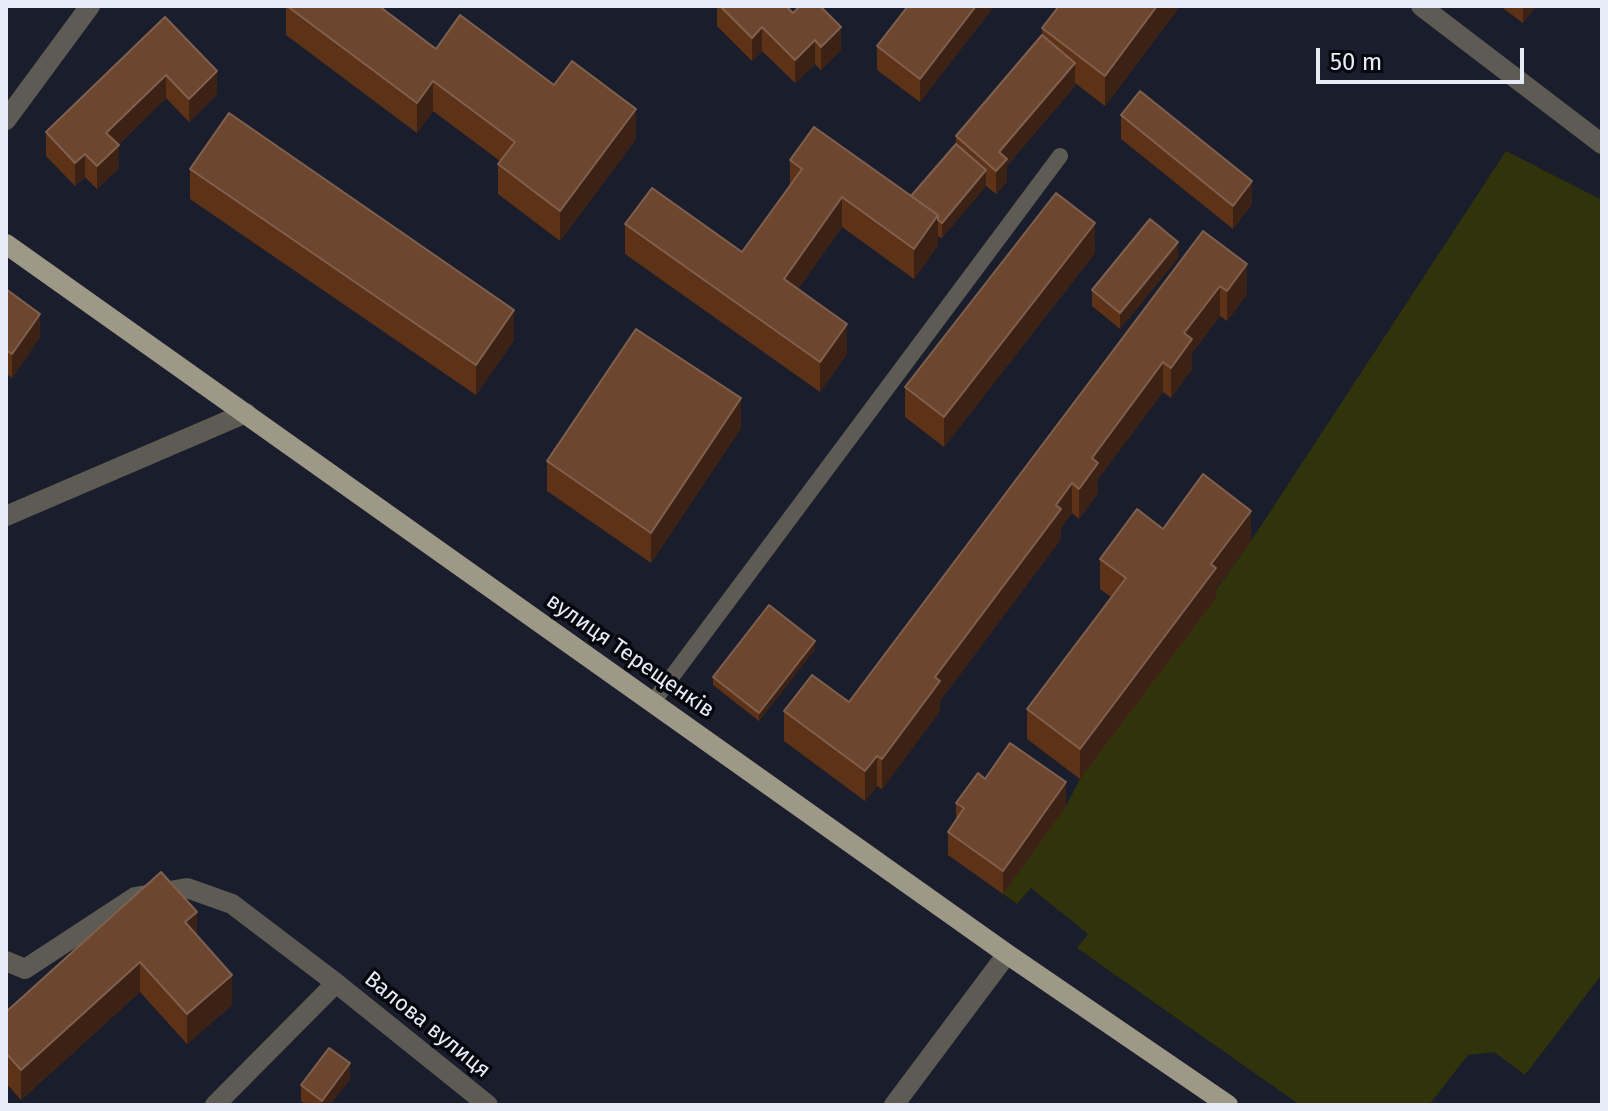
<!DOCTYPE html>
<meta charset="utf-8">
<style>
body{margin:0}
#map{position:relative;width:1608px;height:1111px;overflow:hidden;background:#191d2c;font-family:"Fira Sans",sans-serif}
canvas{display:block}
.frame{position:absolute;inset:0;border:8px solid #e8ecf6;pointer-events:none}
.scale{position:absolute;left:1316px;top:48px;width:208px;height:36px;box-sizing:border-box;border:4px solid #e8ecf6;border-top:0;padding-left:10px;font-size:24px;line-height:28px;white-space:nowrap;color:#e8ecf6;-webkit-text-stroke:6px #06080e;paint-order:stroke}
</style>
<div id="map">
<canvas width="1608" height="1111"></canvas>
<div class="frame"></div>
<div class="scale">50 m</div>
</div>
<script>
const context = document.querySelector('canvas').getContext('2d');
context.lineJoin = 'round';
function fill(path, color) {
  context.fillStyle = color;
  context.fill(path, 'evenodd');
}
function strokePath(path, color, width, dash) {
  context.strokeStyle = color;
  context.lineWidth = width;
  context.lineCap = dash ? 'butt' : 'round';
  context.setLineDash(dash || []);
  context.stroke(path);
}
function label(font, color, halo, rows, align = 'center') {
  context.font = font + ' "Fira Sans",sans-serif';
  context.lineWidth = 7;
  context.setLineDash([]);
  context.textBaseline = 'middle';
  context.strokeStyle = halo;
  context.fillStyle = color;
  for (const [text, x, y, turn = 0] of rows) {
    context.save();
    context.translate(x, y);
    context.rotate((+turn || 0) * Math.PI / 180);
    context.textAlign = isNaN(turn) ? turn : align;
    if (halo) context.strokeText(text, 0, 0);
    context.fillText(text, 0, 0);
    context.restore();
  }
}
const green = new Path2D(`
 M1506,151L1602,200V974L1525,1075L1494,1052L1468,1055L1429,1105H1300L1077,948L1088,934L1031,888L1017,904L1003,894L1066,806L1080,779L1251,541Z`);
const service = new Path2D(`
 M653,702L1060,156`);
const minor = new Path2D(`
 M1421,6L1602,144
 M6,516L246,413
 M6,961L25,969L135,897L187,888L232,904L336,983L488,1105
 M215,1105L336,983
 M894,1105L1007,954`);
const tertiary = new Path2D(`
 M6,120L90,6`);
const primary = new Path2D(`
 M6,244L1007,954L1228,1105`);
const wall = new Path2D(`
 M286,6H379L436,49L554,85L636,139L560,241L498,194V164L500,161L433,111L417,133L286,35Z
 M717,6H786L793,13L841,50L821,70L815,64L795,83L762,51L752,61L717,26Z
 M908,6H994L920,102L877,70V46Z
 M1059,6H1180L1105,106L1075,83V86L1007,166V182L996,194L986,186L942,238L938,236V245L914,279L842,227L798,289L847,354L820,392L625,254V224L742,252L790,186V160L911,196L956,144V136L1042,35V28Z
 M1500,6H1536L1523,23Z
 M165,17L217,94L189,122L166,98L118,145L119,168L97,189L85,177L75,186L46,156V132Z
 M1121,115L1252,204L1233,229L1121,139Z
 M190,169L514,340L476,395L190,199Z
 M1203,231L1247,294L1227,321L1220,316L1192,353V369L1171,398L1163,392L1098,479V493L1079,519L1072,513L1061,528V539L940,701V711L882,789L877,786L865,801L784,741V711L849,702Z
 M1095,253L944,447L905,417V387Z
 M1178,258L1120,329L1092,306V290Z
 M6,289L40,337L12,378L6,373Z
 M741,428L651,563L547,491V461Z
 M1163,529L1251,541L1216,588V598L1080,779L1027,739V709L1111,597L1100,589V559Z
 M815,649L759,721L713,685V677Z
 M985,779L1066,806L1003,894L948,855V832L956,819V803Z
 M197,936L232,1005L187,1044L140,992L21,1100L6,1083V1012Z
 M350,1079L330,1105H306L301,1101V1085Z`);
const shadedWall = new Path2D(`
 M976,6H994L920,102V79Z
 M1157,6H1180L1105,106V76Z
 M1523,6H1536L1523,23Z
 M762,27V51L752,61V38Z
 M841,27V50L821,70V47Z
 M815,40V64L795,83V60Z
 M1075,63V86L1007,166V182L996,194V171L999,152Z
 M217,71V94L189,122V99Z
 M166,75V98L106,156V133Z
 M433,81V111L417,133V103Z
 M636,109V139L560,241V211Z
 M119,145V168L97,189V166Z
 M85,154V177L75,186V163Z
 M986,170V186L942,238V223Z
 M1252,181V204L1233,229V206Z
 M842,197V227L784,309V279Z
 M938,215V245L914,279V249Z
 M1095,223V253L944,447V417Z
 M1178,242V258L1120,329V313Z
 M1247,264V294L1227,321V291Z
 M1220,286V316L1192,353V369L1171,398V368L1184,333Z
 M514,310V340L476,395V365Z
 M40,314V337L12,378V354Z
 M847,324V354L820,392V362Z
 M1163,362V392L1098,479V493L1079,519V489L1092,458Z
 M741,398V428L651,563V533Z
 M1072,483V513L1061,528V539L940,701V711L882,789V759L935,677Z
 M1251,511V541L1216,588V598L1080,779V749L1211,564Z
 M815,641V649L759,721V713Z
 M877,756V786L865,801V771Z
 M1066,782V806L1003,894V871Z
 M197,912V942L185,922Z
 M140,962V992L21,1100V1070Z
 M232,975V1005L187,1044V1014Z
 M350,1063V1079L330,1105H322V1101Z`);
const building = new Path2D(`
 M287,6H379L436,49L460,15L554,85L572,61L636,109L560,211L498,164L515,142L433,81L417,103Z
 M720,6H786L793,13L800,6H820L841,27L821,47L815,40L795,60L762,27L752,38Z
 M908,6H976L920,79L877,46Z
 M1059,6H1157L1105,76L1042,28Z
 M165,17L217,71L189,99L166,75L106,133L119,145L97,166L85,154L75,163L46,132Z
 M1042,35L1075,63L999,152L1007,159L996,171L956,136Z
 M1140,91L1252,181L1233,206L1121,115Z
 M229,113L514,310L476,365L190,169Z
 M814,127L938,215L914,249L842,197L784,279L847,324L820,362L625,224L652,188L742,252L802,169L790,160Z
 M956,144L986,170L942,223L938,220V215L911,196Z
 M1056,193L1095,223L944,417L905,387Z
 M1150,219L1178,242L1120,313L1092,290Z
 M1203,231L1247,264L1227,291L1220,286L1184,333L1192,339L1171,368L1163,362L1092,458L1098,463L1079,489L1072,483L1056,505L1061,509L935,677L940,681L882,759L877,756L865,771L784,711L812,675L849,702Z
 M6,289L40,314L12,354L6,350Z
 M636,329L741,398L651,533L547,461Z
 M1203,474L1251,511L1211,564L1216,568L1080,749L1027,709L1126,578L1100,559L1137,509L1163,529Z
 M769,605L815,641L759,713L713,677Z
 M1010,743L1066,782L1003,871L948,832L964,808L956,803L978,773L985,779Z
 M161,872L197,912L185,922L232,975L187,1014L140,962L21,1070L6,1053V1012Z
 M329,1048L350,1063L322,1101L301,1085Z`);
const streetNames = [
 ["вулиця Терещенків",630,656,35],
 ["Валова вулиця",427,1025,39]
];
fill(green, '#31340a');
strokePath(service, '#5d5b53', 16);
strokePath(minor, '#5d5b53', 20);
strokePath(tertiary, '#5d5b53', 20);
strokePath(primary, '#9e9887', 20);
fill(wall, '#5e3217');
fill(shadedWall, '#3c2115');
fill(building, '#6d462f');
strokePath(building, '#80604e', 2);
label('22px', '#e8ecf6', '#06080e', streetNames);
</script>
